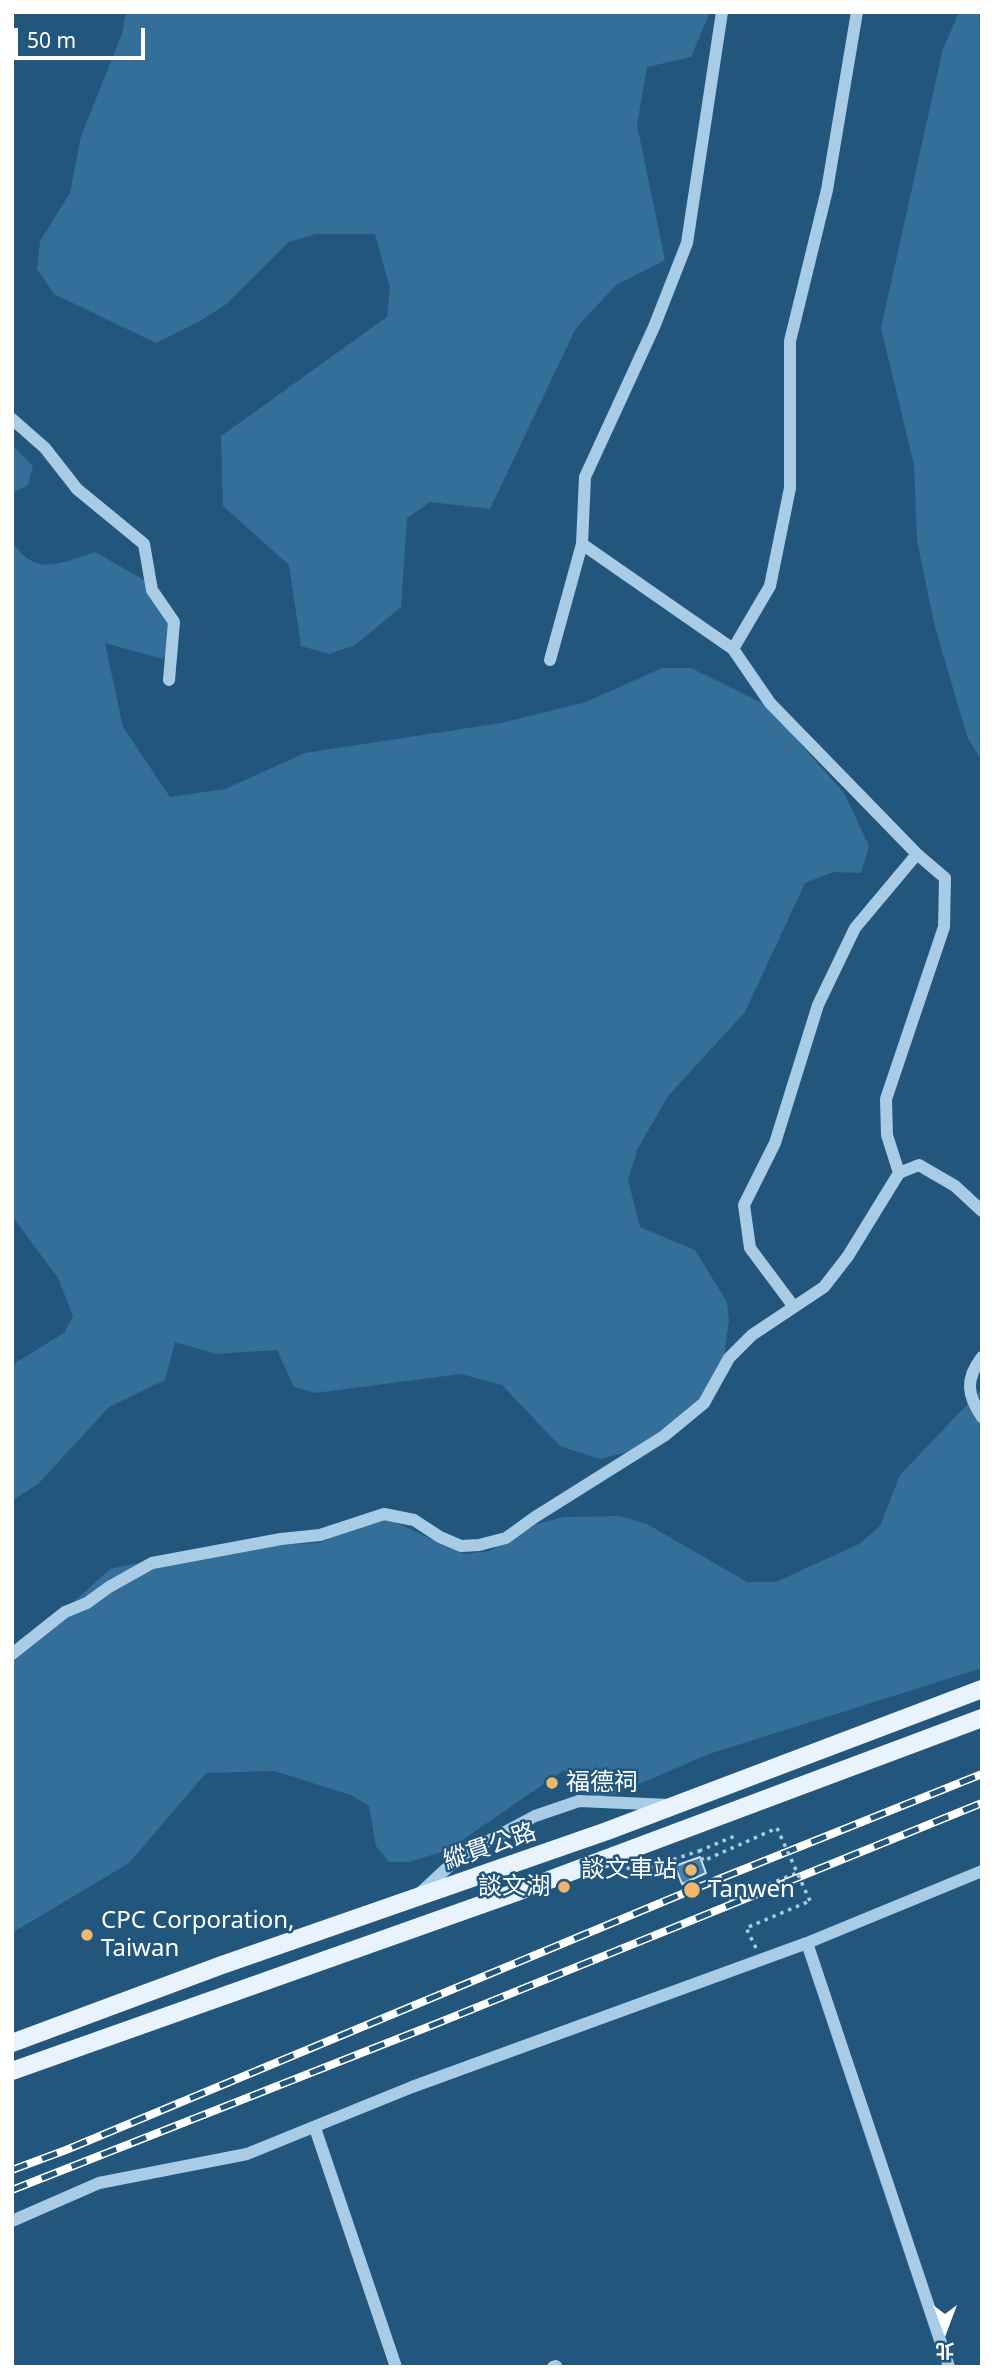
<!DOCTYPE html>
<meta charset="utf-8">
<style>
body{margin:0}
#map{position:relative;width:994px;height:2379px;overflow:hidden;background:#23567d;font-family:"Noto Sans","Noto Sans TC",sans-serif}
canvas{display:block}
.frame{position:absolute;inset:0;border:14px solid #fff;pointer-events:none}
.north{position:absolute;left:910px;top:2295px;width:70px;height:70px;-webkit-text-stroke:5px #23567d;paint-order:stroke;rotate:180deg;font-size:19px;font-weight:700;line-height:28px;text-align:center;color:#fff}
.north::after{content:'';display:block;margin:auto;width:24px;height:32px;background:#fff;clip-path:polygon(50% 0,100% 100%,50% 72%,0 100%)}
.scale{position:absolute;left:14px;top:28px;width:131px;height:32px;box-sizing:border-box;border:4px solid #fff;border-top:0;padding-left:9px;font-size:21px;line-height:24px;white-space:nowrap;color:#fff;-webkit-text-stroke:5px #23567d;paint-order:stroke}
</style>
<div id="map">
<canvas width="994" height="2379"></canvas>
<div class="frame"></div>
<div class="north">北</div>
<div class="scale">50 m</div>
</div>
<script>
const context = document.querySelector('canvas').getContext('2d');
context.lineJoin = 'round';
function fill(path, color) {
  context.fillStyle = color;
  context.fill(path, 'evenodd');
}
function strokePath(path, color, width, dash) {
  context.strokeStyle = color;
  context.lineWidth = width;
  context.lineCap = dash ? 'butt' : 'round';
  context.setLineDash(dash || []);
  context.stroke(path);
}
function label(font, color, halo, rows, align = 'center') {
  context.font = font + ' "Noto Sans","Noto Sans TC",sans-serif';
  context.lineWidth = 5;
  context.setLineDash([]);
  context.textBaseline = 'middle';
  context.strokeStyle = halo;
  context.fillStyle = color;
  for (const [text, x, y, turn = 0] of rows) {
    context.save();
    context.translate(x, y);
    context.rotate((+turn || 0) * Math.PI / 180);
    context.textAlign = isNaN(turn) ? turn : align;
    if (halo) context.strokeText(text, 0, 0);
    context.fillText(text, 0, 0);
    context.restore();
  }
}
const green = new Path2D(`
 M126,12H710L691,57L647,67L637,125L665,260L616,285L576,328L490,509L430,502L407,518L401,607L355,645L329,654L301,646L289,565L223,506L221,436L387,317L390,288L375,234H316L289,242L225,305L200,321L156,343L54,294L37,269L40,241L70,193L81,136L122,34Z
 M959,12H982V760L968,739L935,627L917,541L914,465L881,328L943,49Z
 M12,445L33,466L28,485L12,493Z
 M12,541C35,578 61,563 95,552L151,584L177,633L163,659L105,643L123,727L170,797L225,789L305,753L501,723L586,702L662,668H691L766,705L844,793L869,846L861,873L833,872L805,883L745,1012L668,1096L638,1148L628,1180L640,1227L695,1250L727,1302L729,1321L720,1383L639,1449L600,1459L560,1446L502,1385L461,1374L315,1393L294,1387L277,1350L216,1354L175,1342L165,1380L109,1407L39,1483L12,1501V1365L64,1333L73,1316L58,1278L12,1216Z
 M982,1389V1668L709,1754L616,1794L595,1797L564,1770L448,1850L409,1862H389L376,1846L369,1806L351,1795L274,1771L206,1773L129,1863L12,1933V1658L110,1569L214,1547L320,1543L375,1513L464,1554L490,1551L537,1524L564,1517L620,1516L647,1524L747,1582H776L859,1544L880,1526L900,1475Z`);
const building = new Path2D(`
 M700,1857L706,1873L682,1884L675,1866Z`);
const path = new Path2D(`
 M699,1851L735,1836
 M627,1867L633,1873L699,1851L703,1861L777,1828
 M729,1900L797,1873
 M756,1948L746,1928L810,1901`);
const minor = new Path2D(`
 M12,419L45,448L77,489L144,544L152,590L174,622L169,680
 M582,544L733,649L770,703L917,854L945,878L944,927L886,1099L887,1135L899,1173
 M733,649L770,586L790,488V341L827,190L857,12
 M550,660L582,544L585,477L654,327L687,243L722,12
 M794,1307L750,1248L744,1205L775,1143L818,1005L855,928L917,854
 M982,1357C965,1379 967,1395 982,1417
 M12,1654L65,1612L87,1603L109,1587L152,1563L281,1539L320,1535L384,1514L414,1520L440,1537L461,1546L479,1545L506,1538L535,1517L664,1436L704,1403L729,1358L752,1335L824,1287L848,1256L899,1173L919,1165L955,1186L982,1211
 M418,1895L460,1856L535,1816L579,1801L670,1805
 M807,1943L949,2367
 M315,2128L396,2367
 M12,2221L99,2183L247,2154L412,2087L807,1943L982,1871
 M553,2367L556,2366`);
const major = new Path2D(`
 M12,2043L222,1965L607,1831L982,1689
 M12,2071L517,1892L982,1718`);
const rail = new Path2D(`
 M12,2170L66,2150L694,1889L982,1774
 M12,2190L438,2023L982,1803`);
const pathBridge = new Path2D(`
 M777,1828L810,1901`);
const markers = [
 [552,1783,7,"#f1b86b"],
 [691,1870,7,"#f1b86b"],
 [564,1887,7,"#f1b86b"],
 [692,1890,9,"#f1b86b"],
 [87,1935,7,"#f1b86b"]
];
const poiNames = [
 ["福德祠",566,1783],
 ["談文車站",677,1870,"right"],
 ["談文湖",550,1887,"right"],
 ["Tanwen",708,1890],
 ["CPC Corporation,",101,1921],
 ["Taiwan",101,1949]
];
const streetNames = [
 ["縱貫公路",490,1847,-19]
];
fill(green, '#336f99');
fill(building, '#4b80a6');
strokePath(building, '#cbe3f5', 2);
strokePath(path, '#a8cce6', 3.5, [3.5, 5]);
strokePath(minor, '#a8cce6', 12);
strokePath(major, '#e9f3fd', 18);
strokePath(rail, '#fff', 8);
strokePath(rail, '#23567d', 5, [16]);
strokePath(pathBridge, '#a8cce6', 3.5, [3.5, 5]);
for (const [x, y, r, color] of markers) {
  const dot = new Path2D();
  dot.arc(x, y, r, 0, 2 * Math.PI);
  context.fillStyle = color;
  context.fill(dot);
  strokePath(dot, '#23567d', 2.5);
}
label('24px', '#fff', '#23567d', poiNames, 'left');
label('24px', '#fff', '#23567d', streetNames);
</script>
